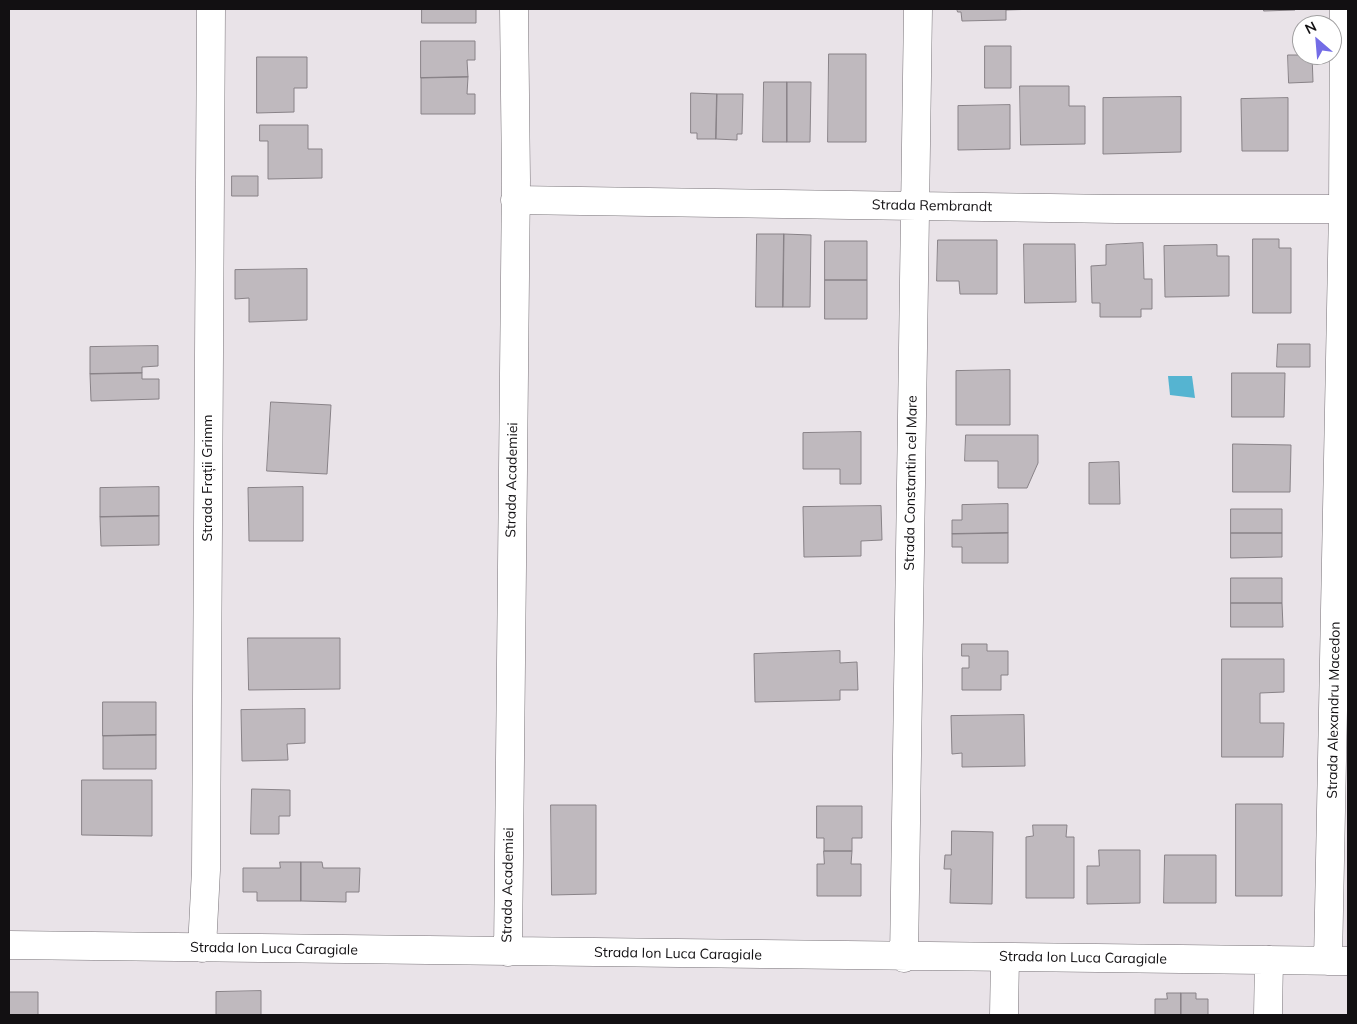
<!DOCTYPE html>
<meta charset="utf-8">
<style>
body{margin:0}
#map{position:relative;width:1357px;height:1024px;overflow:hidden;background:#e9e3e8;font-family:Mulish,sans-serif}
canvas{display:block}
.frame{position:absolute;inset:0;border:10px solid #121012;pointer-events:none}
.north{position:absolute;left:1292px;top:15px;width:50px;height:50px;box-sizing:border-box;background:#fff;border:1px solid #a09fa0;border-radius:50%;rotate:333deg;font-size:14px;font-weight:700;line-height:20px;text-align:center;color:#121012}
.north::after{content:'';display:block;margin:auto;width:18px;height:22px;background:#736ce6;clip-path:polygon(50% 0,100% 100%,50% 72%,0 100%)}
</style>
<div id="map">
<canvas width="1357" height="1024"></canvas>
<div class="frame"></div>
<div class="north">N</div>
</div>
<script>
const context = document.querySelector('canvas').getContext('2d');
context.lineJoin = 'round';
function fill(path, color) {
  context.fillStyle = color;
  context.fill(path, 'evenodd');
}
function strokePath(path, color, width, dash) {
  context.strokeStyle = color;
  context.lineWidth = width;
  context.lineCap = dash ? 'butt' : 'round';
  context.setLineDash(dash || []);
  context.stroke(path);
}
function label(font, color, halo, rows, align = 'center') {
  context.font = font + ' Mulish,sans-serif';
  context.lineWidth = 5;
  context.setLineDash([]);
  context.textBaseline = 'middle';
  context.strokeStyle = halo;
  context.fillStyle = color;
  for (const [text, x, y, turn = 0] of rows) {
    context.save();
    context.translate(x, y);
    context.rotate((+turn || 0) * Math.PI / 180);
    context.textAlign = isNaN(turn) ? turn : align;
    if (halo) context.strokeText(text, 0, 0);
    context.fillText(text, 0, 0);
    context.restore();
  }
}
const water = new Path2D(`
 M1168,376H1192L1195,398L1170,395Z`);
const building = new Path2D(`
 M422,9H476V23H422Z
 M957,9H1038L1006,10V20L962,21L961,12H958Z
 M1264,9H1295V10L1264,11Z
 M421,41H475V60H467L468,77L421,78Z
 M985,46H1011V88H985Z
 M829,54H866V142H828Z
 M1288,55H1312L1313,82L1289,83Z
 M257,57H307V88H294V112L257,113Z
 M468,77L467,94H475V114H421V78Z
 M764,82H787V142H763Z
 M787,82H811L810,142H787Z
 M1020,86H1069V106H1085V144L1021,145Z
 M691,93L717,94L716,139H697V133H691Z
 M717,94H743L742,134H737V140L716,139Z
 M1181,97V152L1103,154V98Z
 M1288,98V151H1242L1241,99Z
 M1010,105V149L958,150V106Z
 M260,125H308V149H322V178L268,179V141H260Z
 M232,176H258V196H232Z
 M757,234H784L783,307H756Z
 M784,234L811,235L810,307H783Z
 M1253,239H1279V248H1291V313H1253Z
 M938,240H997V294H960L959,281H937Z
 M825,241H867V280H825Z
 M1143,243L1144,279H1152V309H1141V317H1100V303H1092L1091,266L1106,265V245Z
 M1024,244H1075L1076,302L1025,303Z
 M1217,245V256H1229V296L1165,297L1164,246Z
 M307,269V320L249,322V298L235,299V270Z
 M825,280H867V319H825Z
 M1278,344H1310V367H1277Z
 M158,346V366L142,367V373L90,374V347Z
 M1010,370V425H956V371Z
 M142,373V379H159V399L91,401L90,374Z
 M1232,373H1285L1284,417H1232Z
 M271,402L331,405L327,474L267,471Z
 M861,432V484H840V469H803V433Z
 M966,435H1038V463L1027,488H998V461H965Z
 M1233,444L1291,445L1290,492H1233Z
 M1119,462L1120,504H1089V463Z
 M159,487V516L100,517V488Z
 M303,487V541H249L248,488Z
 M1008,504V533L952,534V520H962V505Z
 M881,506L882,540L861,541V556L804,557L803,507Z
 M1231,509H1282V533H1231Z
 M159,516V545L101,546L100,517Z
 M1008,533V563H962V547H952V534Z
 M1231,533H1282V557L1231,558Z
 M1231,578H1282V603H1231Z
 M1231,603H1282L1283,627H1231Z
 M248,638H340V689L249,690Z
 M962,644H987V651H1008V675H1001V690H962V668H969V656H962Z
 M840,651V663L857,662L858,690H840V700L755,702L754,654Z
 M1222,659H1284V692L1260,693V723H1284L1283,757H1222Z
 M103,702H156V735L103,736Z
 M305,709V743L287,744L288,760L242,761L241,710Z
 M1024,715L1025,766L962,767V753L952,754L951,716Z
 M156,735V769H103V736Z
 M82,780H152V836L82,835Z
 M252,789L290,790V816H279V834H251Z
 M1236,804H1282V896H1236Z
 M551,805H596V894L552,895Z
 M817,806H862V838H852V851H824V838H817Z
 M1033,825H1067L1066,837H1074V898H1026V837L1033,836Z
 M952,831L993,832L992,904L950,903L951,869H944L945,855H951Z
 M1099,850H1140V903L1087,904V866H1099Z
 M824,851H852L851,864H861V896H817V864H824Z
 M1165,855H1216V903H1164Z
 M280,862H301V901H257V892H243V868H280Z
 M301,862H322L323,868H360L359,892H346V902L301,901Z
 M261,991V1015H216V992Z
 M9,992H38V1015H9Z
 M1167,993H1181V1015H1155V999H1167Z
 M1181,993H1196V999H1208V1015H1181Z`);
const minor = new Path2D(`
 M515,200L1117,209H1348
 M9,945L1348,961
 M202,948L206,870L211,9
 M508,952L516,180L514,9
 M904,958L918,9
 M1328,961L1343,209L1344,9
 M1004,1015L1005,957
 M1268,1015L1269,960`);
const streetNames = [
 ["Strada Rembrandt",932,206,1],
 ["Strada Frații Grimm",208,478,-90],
 ["Strada Academiei",512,480,-89],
 ["Strada Constantin cel Mare",911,483,-89],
 ["Strada Alexandru Macedon",1334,710,-89],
 ["Strada Academiei",508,885,-89],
 ["Strada Ion Luca Caragiale",274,949,1],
 ["Strada Ion Luca Caragiale",678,954,1],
 ["Strada Ion Luca Caragiale",1083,958,1]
];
fill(water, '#55b4d1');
fill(building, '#bfb9be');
strokePath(building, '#888287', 1);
strokePath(minor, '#787378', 29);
strokePath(minor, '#fff', 28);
label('14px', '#121012', '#fff', streetNames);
</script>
